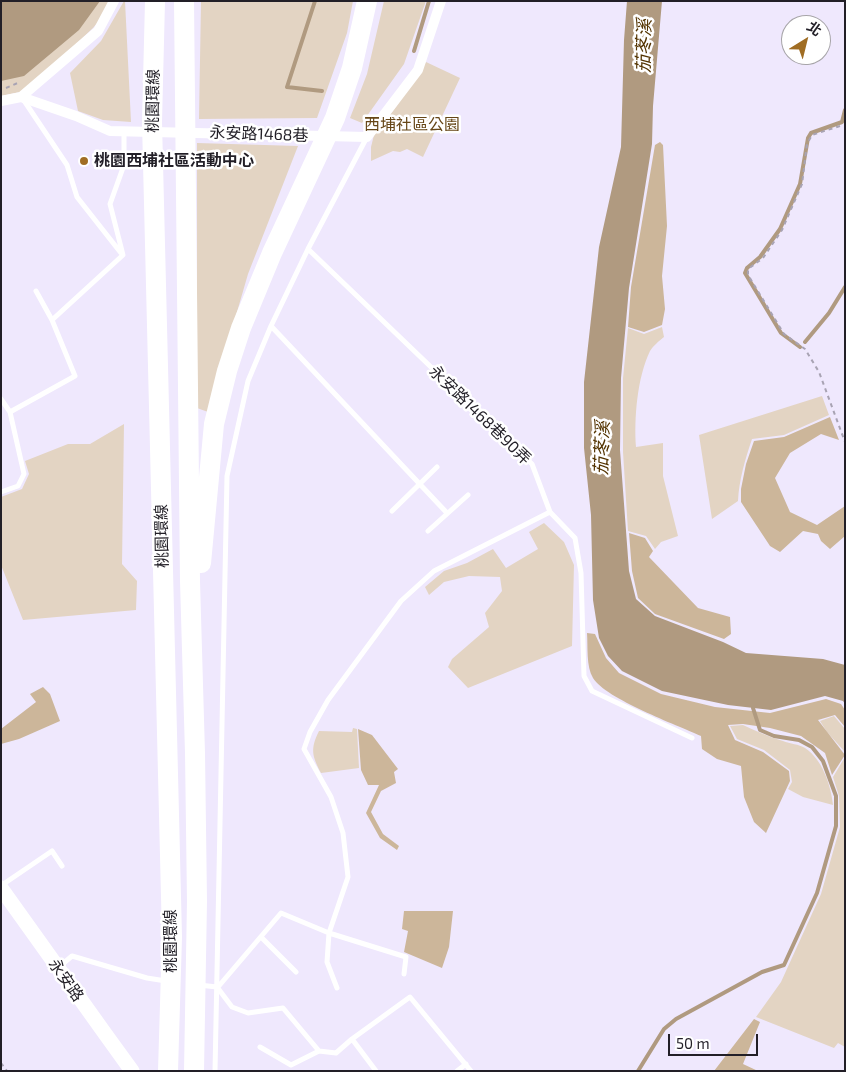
<!DOCTYPE html>
<meta charset="utf-8">
<style>
body{margin:0}
#map{position:relative;width:846px;height:1072px;overflow:hidden;background:#efe8fd;font-family:"Exo 2","Noto Sans TC",sans-serif}
canvas{display:block}
.frame{position:absolute;inset:0;border:2px solid #221f27;pointer-events:none}
.north{position:absolute;left:781px;top:15px;width:50px;height:50px;box-sizing:border-box;background:#fff;border:1px solid #a7a5a9;border-radius:50%;rotate:36deg;font-size:14px;font-weight:700;line-height:20px;text-align:center;color:#221f27}
.north::after{content:'';display:block;margin:auto;width:18px;height:22px;background:#a06d23;clip-path:polygon(50% 0,100% 100%,50% 72%,0 100%)}
.scale{position:absolute;left:668px;top:1034px;width:90px;height:22px;box-sizing:border-box;border:2px solid #221f27;border-top:0;padding-left:6px;font-size:15px;line-height:18px;white-space:nowrap;color:#221f27;-webkit-text-stroke:4px #fff;paint-order:stroke}
</style>
<div id="map">
<canvas width="846" height="1072"></canvas>
<div class="frame"></div>
<div class="north">北</div>
<div class="scale">50 m</div>
</div>
<script>
const context = document.querySelector('canvas').getContext('2d');
context.lineJoin = 'round';
function fill(path, color) {
  context.fillStyle = color;
  context.fill(path, 'evenodd');
}
function strokePath(path, color, width, dash) {
  context.strokeStyle = color;
  context.lineWidth = width;
  context.lineCap = dash ? 'butt' : 'round';
  context.setLineDash(dash || []);
  context.stroke(path);
}
function label(font, color, halo, rows, align = 'center') {
  context.font = font + ' "Exo 2","Noto Sans TC",sans-serif';
  context.lineWidth = 5;
  context.setLineDash([]);
  context.textBaseline = 'middle';
  context.strokeStyle = halo;
  context.fillStyle = color;
  for (const [text, x, y, turn = 0] of rows) {
    context.save();
    context.translate(x, y);
    context.rotate((+turn || 0) * Math.PI / 180);
    context.textAlign = isNaN(turn) ? turn : align;
    if (halo) context.strokeText(text, 0, 0);
    context.fillText(text, 0, 0);
    context.restore();
  }
}
const green = new Path2D(`
 M1,1H116L93,28L56,63L20,92L1,96Z
 M124,1H125L131,122L103,120L78,111L70,73L101,41Z
 M201,1H353L347,33L317,118L199,119Z
 M384,1H426L404,64L362,123L350,118L367,74Z
 M426,62L460,78L423,157L407,149L400,152L393,151L371,161V147L374,135L395,108Z
 M197,143L298,146L248,274L208,412L197,408Z
 M662,327L664,337C659,341 653,346 650,351C637,378 634,419 636,447L663,443V476L678,536L661,542L655,549L646,536L628,531L623,452V378L628,328L644,334Z
 M822,396L829,415L784,435L752,439C745,460 739,480 738,501L712,519L699,435Z
 M124,424L122,564L137,581L136,610L23,620L1,565V497L22,489L29,474L25,461L68,444H90Z
 M544,523L564,542L574,565L572,646L468,688L448,667L452,659L489,627L485,613L502,591L500,577L469,576L444,582L429,595L425,587L444,571L467,563L493,549L506,568L538,549L529,532Z
 M834,716L845,729V752L827,732L820,721Z
 M743,725C756,731 769,737 783,741C790,744 799,744 805,748C822,759 831,785 833,805L803,797L788,789L792,782L790,770L764,750L737,739L730,726Z
 M353,728L357,729L359,768L321,773C312,756 310,749 319,731L352,732Z
 M845,757V1047L838,1043L834,1048L756,1017L781,982L821,894L840,827L839,796L833,777Z`);
const forest = new Path2D(`
 M660,142L663,145L667,226L662,276L665,309L662,325L644,332L628,327L631,287L655,145Z
 M830,417L839,440L821,434L790,453L775,478L790,512L817,525L845,506V536L830,549L821,541L818,534L803,531L780,552L770,546L741,502V489L746,464L754,441L784,437Z
 M629,533L645,538L653,551L649,557L698,608L730,617L731,634L724,639L655,614L638,598L632,571Z
 M587,633L595,634L606,658L619,673L661,694L715,707L770,713L826,699L841,704L845,710V727L835,715L818,720L845,755L832,775L825,753L801,736L770,728L743,724L728,725L735,740L763,752L789,771L790,781L766,833L754,822L744,797L741,766L717,759L702,749L701,736C677,725 606,699 593,678C586,666 588,647 587,633Z
 M43,687L50,694L60,721L19,739L1,744V729L36,702L30,694Z
 M358,729L372,735L398,769L394,772L396,783L381,791L371,812L383,834L399,846L397,850L380,838L366,813L379,785H368L361,770Z
 M404,911H453L449,947L442,968L404,952L408,931L402,929Z
 M754,1019L760,1022L743,1064L758,1071H714Z`);
const water = new Path2D(`
 M1,1H100L79,30L24,76L1,81Z
 M627,1H662L653,106L652,144L629,288L621,378L620,450L629,571L636,599L655,616L723,642L746,653L823,659L845,665V704L843,701L825,696L771,710L728,705L662,691L622,671L608,656L599,638L593,600L591,515L584,448V382L599,247L621,147L624,40Z`);
const stream = new Path2D(`
 M315,1L287,87L322,91
 M414,51L429,1
 M805,342L829,313L845,287
 M800,347L781,333L745,273L747,268L760,257L780,229L800,184L808,138L811,133L842,122L845,110
 M638,1071L664,1029L676,1019L762,972L784,965L817,893L836,826V796L823,761L812,747L799,740L774,736L760,730L753,708`);
const path = new Path2D(`
 M6,88L20,82
 M840,126L812,135L807,144L802,184L782,230L763,258L748,269V275L784,334L805,349L819,372L845,442
 M1,1063L7,1071`);
const lane = new Path2D(`
 M23,99L67,165L77,197L121,253
 M367,137L308,249L532,464L550,512L575,538L581,573L584,676L592,691L692,738
 M52,320L123,255L110,204L124,165V131
 M271,326L447,513
 M1,399L10,412L24,474L18,486L1,492
 M10,412L75,376L52,320L36,291
 M392,511L437,467
 M428,531L468,495
 M2,885L52,851L62,866
 M261,937L296,972
 M59,967L72,956L147,978L166,981
 M199,985L217,987L232,1007L248,1013L283,1008L319,1051
 M218,987L281,913L329,933L406,957L404,974
 M337,988L327,962L329,933L348,877L343,833L331,797L304,749L310,732L328,700L401,601L434,571L550,512
 M352,1039L376,1071
 M260,1047L291,1065L319,1051L336,1053L352,1039L410,997L471,1071
 M215,1071L227,476L248,381L271,326L308,249
 M457,1071L466,1064`);
const street = new Path2D(`
 M21,97L98,31L114,1
 M1,101L21,97L76,116L110,131L367,137L418,70L441,1`);
const secondary = new Path2D(`
 M1,888L106,1035L132,1071`);
const highway = new Path2D(`
 M155,1L152,122L172,937L168,1071
 M184,1L190,581L195,753L197,901L194,1071
 M201,563L214,424L227,371L241,328L272,253L335,118L352,68L367,1`);
const markers = [
 [84,161,5,"#a06d23"]
];
const streetNames = [
 ["桃園環線",153,101,-89],
 ["永安路1468巷",259,134,2],
 ["永安路1468巷90弄",480,415,44],
 ["桃園環線",162,536,-91],
 ["桃園環線",171,941,-90],
 ["永安路",66,980,55]
];
const parkNames = [
 ["西埔社區公園",412,125]
];
const poiNames = [
 ["桃園西埔社區活動中心",94,161]
];
const waterNames = [
 ["茄苳溪",644,46,-89],
 ["茄苳溪",602,448,-88]
];
fill(green, '#e3d4c3');
fill(forest, '#ccb69a');
fill(water, '#b09a80');
strokePath(stream, '#b09a80', 4);
strokePath(path, '#a8a3b3', 2, [4, 4]);
strokePath(lane, '#fff', 5);
strokePath(street, '#fff', 10);
strokePath(secondary, '#fff', 15);
strokePath(highway, '#fff', 20);
for (const [x, y, r, color] of markers) {
  const dot = new Path2D();
  dot.arc(x, y, r, 0, 2 * Math.PI);
  context.fillStyle = color;
  context.fill(dot);
  strokePath(dot, '#fff', 2);
}
label('16px', '#221f27', '#fff', streetNames);
label('16px', '#664617', '#fff', parkNames);
label('bold 16px', '#221f27', '#fff', poiNames, 'left');
label('italic 18px', '#533300', '#fff', waterNames);
</script>
